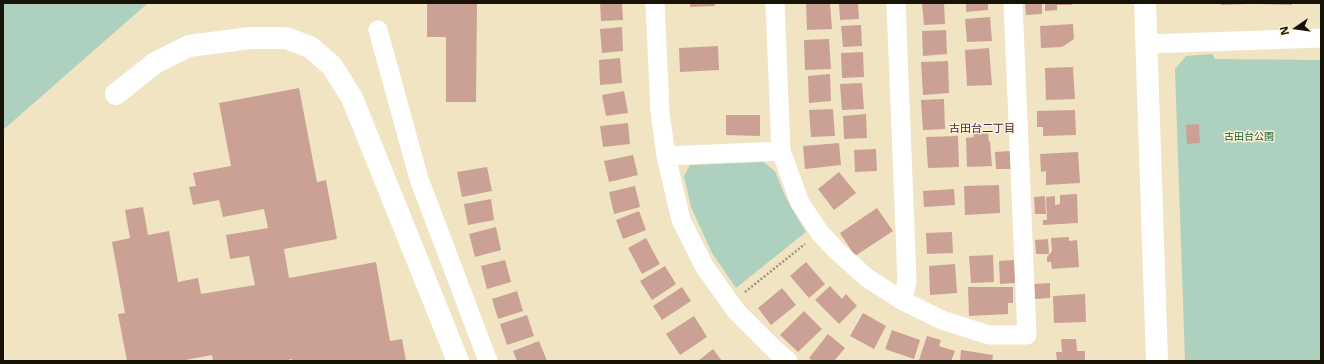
<!DOCTYPE html>
<meta charset="utf-8">
<style>
body{margin:0}
#map{position:relative;width:1324px;height:364px;overflow:hidden;background:#f0e4c2;font-family:"Noto Sans",sans-serif}
canvas{display:block}
.frame{position:absolute;inset:0;border:4px solid #181307;pointer-events:none}
.north{position:absolute;left:1276px;top:8px;width:40px;height:40px;-webkit-text-stroke:3px #fef1cf;paint-order:stroke;rotate:257deg;font-size:11px;font-weight:700;line-height:16px;text-align:center;color:#181307}
.north::after{content:'';display:block;margin:auto;width:14px;height:18px;background:#181307;clip-path:polygon(50% 0,100% 100%,50% 72%,0 100%)}
</style>
<div id="map">
<canvas width="1324" height="364"></canvas>
<div class="frame"></div>
<div class="north">N</div>
</div>
<script>
const context = document.querySelector('canvas').getContext('2d');
context.lineJoin = 'round';
function fill(path, color) {
  context.fillStyle = color;
  context.fill(path, 'evenodd');
}
function strokePath(path, color, width, dash) {
  context.strokeStyle = color;
  context.lineWidth = width;
  context.lineCap = dash ? 'butt' : 'round';
  context.setLineDash(dash || []);
  context.stroke(path);
}
function label(font, color, halo, rows, align = 'center') {
  context.font = font + ' "Noto Sans","Noto Sans JP",sans-serif';
  context.lineWidth = 3;
  context.setLineDash([]);
  context.textBaseline = 'middle';
  context.strokeStyle = halo;
  context.fillStyle = color;
  for (const [text, x, y, turn = 0] of rows) {
    context.save();
    context.translate(x, y);
    context.rotate((+turn || 0) * Math.PI / 180);
    context.textAlign = isNaN(turn) ? turn : align;
    if (halo) context.strokeText(text, 0, 0);
    context.fillText(text, 0, 0);
    context.restore();
  }
}
const green = new Path2D(`
 M3,3H148L3,130Z
 M1212,54L1215,59L1321,60V361H1185L1175,69L1186,56Z
 M763,162L775,171L786,198L806,232L736,288L712,253L691,207L684,176L690,165Z`);
const building = new Path2D(`
 M427,3H477L476,102H446V37H427Z
 M600,3H622L623,20L601,21Z
 M690,3H714L715,6L690,7Z
 M806,3H830L832,29L807,30Z
 M839,3H858L859,19L840,20Z
 M922,3H944L945,24L924,25Z
 M966,3H988V10L966,12Z
 M1025,3H1042V14L1026,15Z
 M1045,3H1072V5H1057V10L1045,11Z
 M1221,3H1248V4L1221,5Z
 M1257,3H1292V5L1257,4Z
 M990,17L992,41L967,42L965,19Z
 M1073,24L1074,39L1062,47L1041,48L1040,26Z
 M861,25L862,46L843,47L841,26Z
 M622,27L623,51L602,53L600,29Z
 M946,30L947,54L923,56L922,31Z
 M829,39L831,69L805,70L804,40Z
 M718,46L719,70L680,72L679,48Z
 M989,48L992,85L967,86L965,50Z
 M863,52L864,77L842,78L841,53Z
 M620,58L622,83L600,85L599,60Z
 M948,61L949,93L923,95L921,62Z
 M1073,67L1075,99L1046,100L1045,68Z
 M830,74L831,101L809,103L808,76Z
 M862,83L864,109L842,110L840,84Z
 M299,88L317,182L326,180L337,239L284,249L289,278L376,262L390,341L402,339L406,361H292V359L283,361H213L212,355L180,361H127L118,314L125,313L112,242L130,238L125,210L143,207L148,235L169,231L178,282L198,278L201,294L255,285L249,256L230,259L226,235L268,228L264,209L223,217L219,200L193,205L189,187L196,186L193,173L231,166L219,103Z
 M624,91L628,113L606,116L602,95Z
 M944,99L945,129L923,130L921,100Z
 M833,109L835,136L811,137L809,110Z
 M1075,110L1076,135L1043,136V127H1037V111Z
 M866,114L867,138L844,139L843,116Z
 M726,115H760V136L726,135Z
 M628,123L630,144L603,147L600,126Z
 M1199,124L1200,143L1187,144L1186,125Z
 M988,132L989,142L990,141L992,166L967,167L966,138L974,137L973,133Z
 M958,136L959,167L928,168L926,137Z
 M839,143L841,165L805,169L803,146Z
 M876,149L877,171L855,172L854,150Z
 M1011,151V169H996L995,152Z
 M1078,152L1080,183L1046,185V171L1041,172L1040,154Z
 M633,155L638,175L609,182L604,161Z
 M487,167L492,191L462,197L457,172Z
 M839,172L856,193L834,210L818,189Z
 M999,185L1000,213L965,215L964,186Z
 M635,186L640,207L614,214L609,192Z
 M954,189L955,205L924,207L923,191Z
 M1077,194L1078,223L1043,225V220H1047L1046,197L1055,196V205L1060,204V195Z
 M1045,196L1046,214H1035L1034,197Z
 M491,199L494,220L468,225L464,204Z
 M877,208L893,231L855,256L840,233Z
 M639,211L646,230L623,239L616,220Z
 M496,227L501,250L475,257L469,234Z
 M952,232L953,253L927,254L926,233Z
 M1069,237V241L1077,240L1079,267L1052,269L1051,262H1047V257L1052,251L1051,238Z
 M646,238L660,264L642,274L628,248Z
 M1048,239L1049,254H1036L1035,240Z
 M993,255L994,282L971,283L969,256Z
 M505,260L511,282L487,289L481,266Z
 M1014,260L1015,283L1000,284L999,261Z
 M806,262L825,284L809,298L790,276Z
 M955,264L957,293L930,295L929,266Z
 M665,266L676,284L652,300L640,281Z
 M1050,283V298L1035,299L1034,284Z
 M830,286L842,299L846,294L857,306L839,324L815,300Z
 M682,287L691,301L662,320L653,306Z
 M968,287H1013V303H1008V314L969,316Z
 M782,288L796,305L771,325L758,308Z
 M517,291L523,311L498,319L492,299Z
 M1085,294L1086,322L1054,323L1053,296Z
 M804,311L822,329L798,352L780,335Z
 M863,313L886,326L874,349L850,336Z
 M527,315L534,336L507,345L500,324Z
 M694,316L707,337L680,355L666,334Z
 M892,330L920,340L914,359L885,349Z
 M828,334L845,348L834,361H813L809,358Z
 M927,336L941,340L939,346L955,351L951,361L919,360Z
 M1061,339H1076L1077,351H1085V361H1057L1056,352H1062Z
 M539,341L547,361H517L513,351Z
 M713,349L722,361H698Z
 M961,350L993,355L992,361H960Z`);
const path = new Path2D(`
 M745,292L805,244`);
const minor = new Path2D(`
 M655,3L660,112L666,156L681,220L704,266L736,311L776,351L788,361
 M775,3L781,151L800,203L820,233L836,250L867,278L903,301L942,320L989,335H1027L1013,3
 M896,3L907,280L903,301
 M378,30L419,179L488,361
 M1147,44L1321,38
 M666,156L781,151`);
const tertiary = new Path2D(`
 M1145,3L1157,361
 M116,94L155,63L189,46L250,38H286L310,47L332,66L352,98L458,361`);
const parkNames = [
 ["古田台公園",1249,137]
];
const neighbourhoodNames = [
 ["古田台二丁目",982,129]
];
fill(green, '#aed0be');
fill(building, '#cba196');
strokePath(path, '#9e947b', 2.5, [2, 2]);
strokePath(minor, '#fff', 19);
strokePath(tertiary, '#fff', 22);
label('10px', '#12593d', '#fef1cf', parkNames);
label('11px', '#44255e', '#fef1cf', neighbourhoodNames);
</script>
